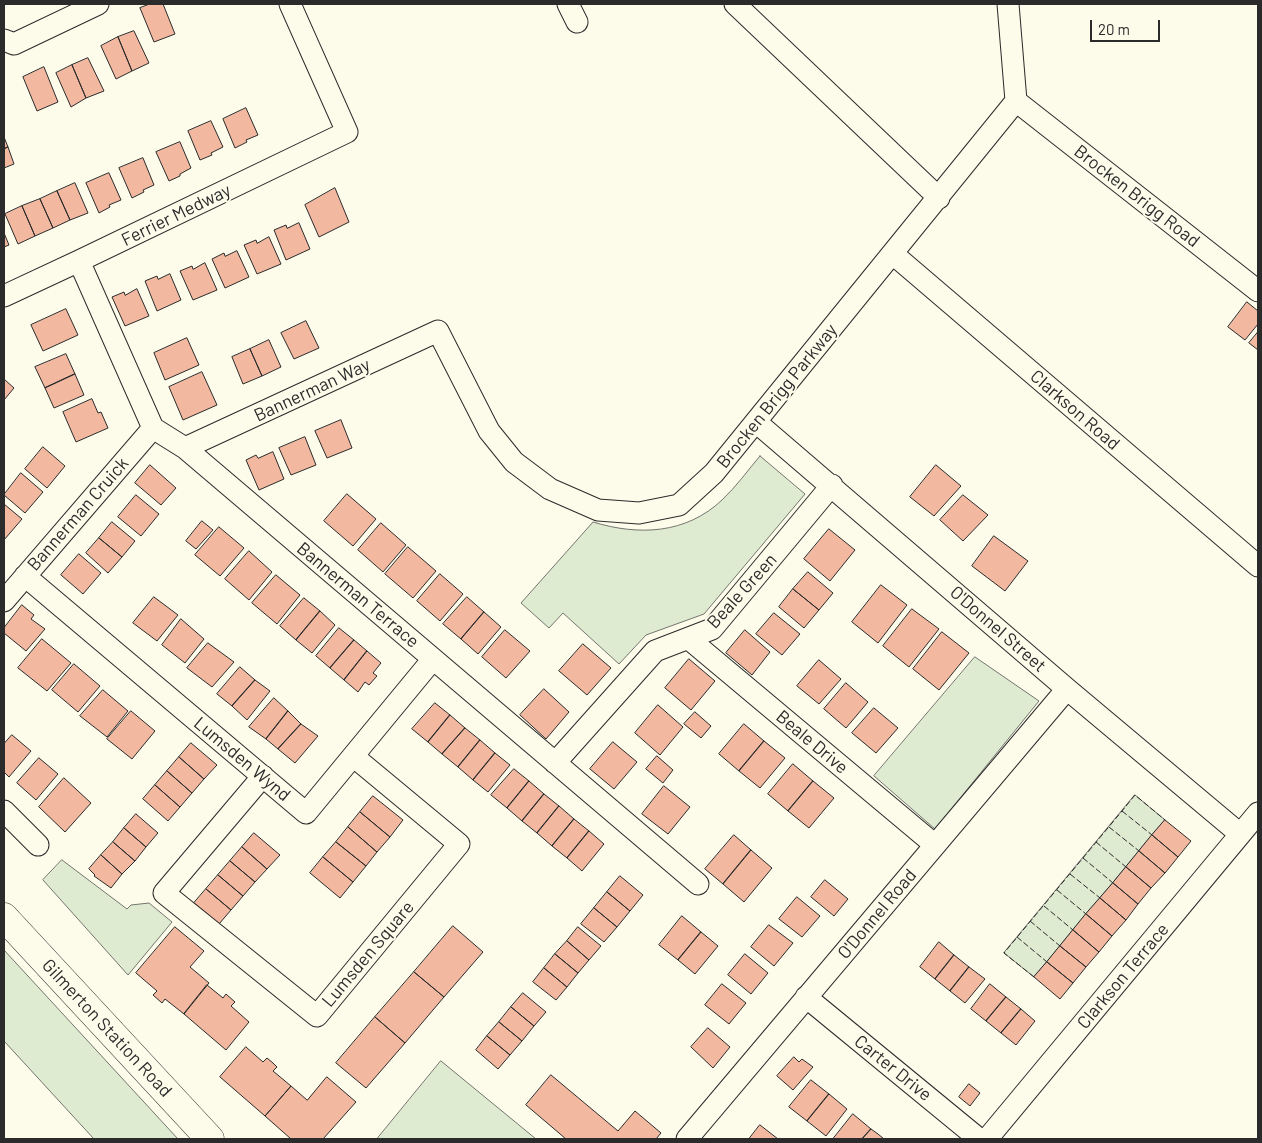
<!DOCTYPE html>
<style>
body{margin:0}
#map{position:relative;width:1262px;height:1143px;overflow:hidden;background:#fdfbea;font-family:Barlow,sans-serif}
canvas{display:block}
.frame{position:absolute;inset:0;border:5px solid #2b2b2b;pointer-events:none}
.scale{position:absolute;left:1090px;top:20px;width:70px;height:22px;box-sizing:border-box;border:2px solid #2b2b2b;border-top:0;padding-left:6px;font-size:15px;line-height:18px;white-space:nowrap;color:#2b2b2b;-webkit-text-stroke:4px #fdfbea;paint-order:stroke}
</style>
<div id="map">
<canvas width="1262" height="1143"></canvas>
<div class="frame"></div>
<div class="scale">20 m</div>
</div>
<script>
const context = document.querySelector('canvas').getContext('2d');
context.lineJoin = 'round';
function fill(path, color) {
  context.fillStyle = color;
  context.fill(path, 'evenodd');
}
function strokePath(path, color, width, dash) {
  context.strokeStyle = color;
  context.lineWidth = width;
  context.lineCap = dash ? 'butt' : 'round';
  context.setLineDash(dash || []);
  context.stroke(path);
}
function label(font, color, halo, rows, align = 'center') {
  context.font = font + ' Barlow,sans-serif';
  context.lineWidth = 4;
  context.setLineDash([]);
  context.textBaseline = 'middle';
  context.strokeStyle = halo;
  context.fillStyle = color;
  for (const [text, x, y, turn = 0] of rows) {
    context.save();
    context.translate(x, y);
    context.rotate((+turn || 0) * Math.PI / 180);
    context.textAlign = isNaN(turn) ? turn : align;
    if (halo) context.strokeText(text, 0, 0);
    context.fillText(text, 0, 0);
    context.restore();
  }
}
const green = new Path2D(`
 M760,456L805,494L704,614L646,635L619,664L563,613L549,628L521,603L593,522C639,536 686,534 722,500C736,487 748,470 760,456Z
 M975,657L1039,701L935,829L874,776Z
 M1135,795L1165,820L1034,977L1004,953Z
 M62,860L127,909L131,905L149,903L172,922L128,975L43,880Z
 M4,950L178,1139H94L4,1041Z
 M441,1061L536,1139H377Z`);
const building = new Path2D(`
 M150,4H163L175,34L154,42L140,8Z
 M134,31L149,63L132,71L118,37Z
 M118,37L132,71L116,79L101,46Z
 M88,58L104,91L86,98L72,65Z
 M72,65L86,98L71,107L56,73Z
 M44,67L58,102L37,111L23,77Z
 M246,108L258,135L246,140L247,142L235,148L223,119Z
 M211,121L223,147L211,153L212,155L200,160L188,131Z
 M4,137L8,147L4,149Z
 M180,142L191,168L180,174V176L169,181L156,152Z
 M8,147L14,164L4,168V149Z
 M143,158L154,185L143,190L144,192L132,198L119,168Z
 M109,173L121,200L109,205L110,207L99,213L86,183Z
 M75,183L88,213L70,220L57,191Z
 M335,188L349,222L319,237L305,205Z
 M57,191L70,220L53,228L40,199Z
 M40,199L53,228L35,236L22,206Z
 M22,206L35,236L18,244L5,214Z
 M299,223L310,249L286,260L274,230L286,225L287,228Z
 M4,233L9,245L4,247Z
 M269,237L281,264L257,274L244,245L256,240L257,243Z
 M237,251L249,277L225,288L212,259L224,253L225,256Z
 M205,263L217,290L193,300L180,271L192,266L193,269Z
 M170,274L181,300L157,311L145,281L157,276L158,279Z
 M137,289L149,316L125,326L112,297L124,292L125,295Z
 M1247,302L1258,311V324L1245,340L1228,327Z
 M66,309L78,335L43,351L31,325Z
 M306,321L319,348L294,359L281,333Z
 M1258,332V350L1249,343Z
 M187,338L199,365L165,380L154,353Z
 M269,340L281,367L262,376L250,349Z
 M250,349L262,376L243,384L232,357Z
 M66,354L75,374L45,388L35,367Z
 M202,372L217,405L183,420L169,387Z
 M75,374L84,395L54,408L45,388Z
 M4,379L14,388L4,400Z
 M92,399L98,413L101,412L108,428L76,442L63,412Z
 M341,420L352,448L327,458L315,431Z
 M305,437L316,465L291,475L279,448Z
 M43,447L65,466L47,488L25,469Z
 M273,452L284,479L259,490L246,460L256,455L258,458Z
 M150,465L176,488L161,505L135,483Z
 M936,465L961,486L934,516L910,497Z
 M21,473L43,492L25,513L4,495Z
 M347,494L376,519L353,546L324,521Z
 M136,495L159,514L141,536L118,517Z
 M963,495L988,515L963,541L940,520Z
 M4,504L22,519L4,540Z
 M202,521L213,530L196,549L186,541Z
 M112,522L135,541L122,557L99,538Z
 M381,523L406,545L383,572L358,550Z
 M219,527L244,548L220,576L195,555Z
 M829,529L855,550L830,581L804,559Z
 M994,536L1028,561L1005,591L972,566Z
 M99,538L122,557L108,573L86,553Z
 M408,547L436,571L413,598L385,574Z
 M249,551L272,572L249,600L225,579Z
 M79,554L101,573L83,594L61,575Z
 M808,572L833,593L819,610L793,589Z
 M440,574L463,594L440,621L417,601Z
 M276,575L300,595L277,624L252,603Z
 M881,585L907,605L878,643L852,622Z
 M793,589L819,610L804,628L779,607Z
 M154,597L178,615L157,641L133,623Z
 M467,597L484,612L461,639L443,624Z
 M304,598L320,611L296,640L280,626Z
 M22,605L34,615L31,619L45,629L26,651L4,633V628Z
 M912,609L939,629L909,667L883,646Z
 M320,611L335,625L312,653L296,640Z
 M484,612L501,627L478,654L461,639Z
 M774,613L800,634L782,655L756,634Z
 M181,619L204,639L185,663L162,645Z
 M339,628L354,640L330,668L316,656Z
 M505,630L530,651L506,678L482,657Z
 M745,630L770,652L752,675L726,653Z
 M942,632L969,653L939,690L913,669Z
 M42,639L71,663L47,691L18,668Z
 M354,640L367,651L344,680L330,668Z
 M208,643L234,662L212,687L187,668Z
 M583,644L611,668L587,695L559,671Z
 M367,651L381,663L373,673L377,676L369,685L365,682L358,692L344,680Z
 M689,659L715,681L691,710L665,688Z
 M819,660L841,679L819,704L797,686Z
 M74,664L100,686L78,712L52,690Z
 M240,667L255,680L232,706L217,694Z
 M255,680L270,691L247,720L232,706Z
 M846,683L868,702L846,728L824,709Z
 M544,689L569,712L546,739L520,715Z
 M103,690L128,711L107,737L80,716Z
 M274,698L288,711L266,739L249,727Z
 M435,703L450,715L428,742L412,729Z
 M658,705L683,727L660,755L635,733Z
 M874,708L898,728L876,753L852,733Z
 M131,711L155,731L132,759L107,739Z
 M288,711L301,724L278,749L266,739Z
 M695,712L711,726L701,738L684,724Z
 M450,715L465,728L442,754L428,742Z
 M301,724L318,736L295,763L278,749Z
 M744,724L764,741L739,771L719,754Z
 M465,728L480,740L458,767L442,754Z
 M12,735L31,751L9,777L4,772V744Z
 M480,740L495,753L473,780L458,767Z
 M764,741L785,758L760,788L739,771Z
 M613,742L637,762L614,789L590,769Z
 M191,743L217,765L204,779L179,757Z
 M495,753L510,765L488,792L473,780Z
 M657,756L673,770L663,783L646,769Z
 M179,757L204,779L192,793L167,771Z
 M39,758L58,774L36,800L17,783Z
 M793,764L813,781L788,811L768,794Z
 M514,769L529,781L507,808L491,795Z
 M167,771L192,793L180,807L155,785Z
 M64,778L91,803L65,832L39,807Z
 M529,781L544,794L522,821L507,808Z
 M813,781L834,798L809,828L788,811Z
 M155,785L180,807L168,821L143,799Z
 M664,786L690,807L668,834L642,814Z
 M544,794L559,806L537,833L522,821Z
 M373,796L403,820L390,837L360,812Z
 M559,806L574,819L552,846L537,833Z
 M360,812L390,837L377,852L348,827Z
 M136,814L158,833L146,847L124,828Z
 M574,819L589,831L567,858L552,846Z
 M1165,820L1191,841L1178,857L1152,835Z
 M348,827L377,852L366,866L336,842Z
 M124,828L146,847L135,861L113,842Z
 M589,831L604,844L582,871L567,858Z
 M254,833L280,855L267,869L242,847Z
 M734,835L751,850L723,884L705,869Z
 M1152,835L1178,857L1165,873L1139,851Z
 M113,842L135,861L122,874L101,855Z
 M336,842L366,866L353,882L323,857Z
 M242,847L267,869L255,882L230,861Z
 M751,850L772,868L744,902L723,884Z
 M1139,851L1165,873L1151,888L1126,867Z
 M101,855L122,874L111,888L94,876L95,875L89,869Z
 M323,857L353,882L340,898L310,873Z
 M230,861L255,882L243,896L218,875Z
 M1126,867L1151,888L1138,904L1113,883Z
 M218,875L243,896L231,910L206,889Z
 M620,876L643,895L630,911L607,892Z
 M825,880L848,899L834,916L811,897Z
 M1113,883L1138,904L1126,920L1100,898Z
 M206,889L231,910L219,924L194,903Z
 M607,892L630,911L617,927L594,908Z
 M797,897L820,916L802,937L779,919Z
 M1100,898L1126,920L1112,936L1086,914Z
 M594,908L617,927L604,942L581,924Z
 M1086,914L1112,936L1099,952L1073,930Z
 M682,916L701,932L678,960L659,945Z
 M769,925L793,943L774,966L751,947Z
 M453,926L483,952L444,997L414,972Z
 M175,927L204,951L190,967L209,983L184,1014L165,999L162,1003L153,995L157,991L136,973Z
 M578,927L601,946L589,960L567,941Z
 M1073,930L1099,952L1086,967L1060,946Z
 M701,932L718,946L695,974L678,960Z
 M567,941L589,960L578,973L555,954Z
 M939,942L954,955L935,979L920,967Z
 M1060,946L1086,967L1073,983L1047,962Z
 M555,954L578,973L567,987L544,968Z
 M745,954L768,973L751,994L728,975Z
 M954,955L969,967L950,991L935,979Z
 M1047,962L1073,983L1060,999L1034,977Z
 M969,967L985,979L965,1003L950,991Z
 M544,968L567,987L556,1000L533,982Z
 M414,972L444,997L405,1043L375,1017Z
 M722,984L746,1003L729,1024L705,1005Z
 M990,984L1006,997L986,1021L971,1009Z
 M207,985L223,998L226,994L235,1002L231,1006L249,1022L226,1050L184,1014Z
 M523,993L546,1012L534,1026L511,1007Z
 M1006,997L1021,1009L1001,1033L986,1021Z
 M511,1007L534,1026L522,1041L499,1022Z
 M1021,1009L1035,1021L1016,1045L1001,1033Z
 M375,1017L405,1043L366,1088L336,1063Z
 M499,1022L522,1041L510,1055L487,1036Z
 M708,1028L730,1047L713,1068L691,1047Z
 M487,1036L510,1055L498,1069L476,1050Z
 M246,1047L263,1062L267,1058L273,1063L277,1067L273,1071L291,1086L265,1116L220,1077Z
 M794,1057L799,1062L802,1059L813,1067L793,1090L777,1076Z
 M551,1075L618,1131L635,1111L661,1133L656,1139H566L526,1105Z
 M327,1077L356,1102L323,1139H291L265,1116L291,1086L307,1100Z
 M811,1080L829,1094L807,1121L789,1107Z
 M969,1084L980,1093L970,1106L959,1097Z
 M829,1094L847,1109L826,1136L807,1121Z
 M853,1114L871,1129L862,1139H833Z
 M760,1125L778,1139H749Z
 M871,1129L878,1134L884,1139H862Z`);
const street = new Path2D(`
 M568,4L577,22
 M735,4L939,198
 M4,40L14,44L98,4
 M1016,101L1258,291
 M893,254L1258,566
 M79,261L153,428L185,448L698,884
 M4,296L79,261L347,132L290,4
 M756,422L1067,689L1240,834
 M185,448L438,331L489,431L514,462L550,489L598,510L639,513L679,505L714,473L1016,101L1008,4
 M25,576L306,813L433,659
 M4,601L153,428
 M689,639L935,845
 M555,763L655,651L712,629L832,485
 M263,776L164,893L317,1016L459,844L353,756
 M4,811L38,845
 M806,997L979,1139
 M687,1139L1067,689
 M987,1139L1258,813`);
const secondary = new Path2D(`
 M4,917L210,1139`);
const fence = new Path2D(`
 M1122,811L1152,835
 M1109,827L1139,851
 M1096,842L1126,867
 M1083,858L1113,883
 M1070,874L1100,898
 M1057,890L1086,914
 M1044,906L1073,930
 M1030,921L1060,946
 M1017,937L1047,962
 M1034,977L1004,953L1122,811L1135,795L1165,820`);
const streetNames = [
 ["Brocken Brigg Road",1137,196,38],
 ["Ferrier Medway",176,215,-26],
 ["Bannerman Way",312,390,-25],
 ["Brocken Brigg Parkway",777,396,-51],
 ["Clarkson Road",1075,410,41],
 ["Bannerman Cruick",78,514,-49],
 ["Beale Green",742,591,-48],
 ["Bannerman Terrace",358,595,40],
 ["O'Donnel Street",998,629,41],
 ["Beale Drive",812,742,40],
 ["Lumsden Wynd",242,759,40],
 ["O'Donnel Road",877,914,-50],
 ["Lumsden Square",368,954,-50],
 ["Clarkson Terrace",1123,976,-50],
 ["Gilmerton Station Road",107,1028,47],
 ["Carter Drive",893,1068,39]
];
fill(green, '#deebd1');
strokePath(green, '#74746e', 1);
fill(building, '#f2b8a0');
strokePath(building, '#2b2b2b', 1);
strokePath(street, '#2b2b2b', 23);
strokePath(secondary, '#2b2b2b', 29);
strokePath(street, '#fdfbea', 21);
strokePath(secondary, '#fdfbea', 28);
strokePath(fence, '#2b2b2b', 1, [6, 2.5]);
label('18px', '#2b2b2b', '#fdfbea', streetNames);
</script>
